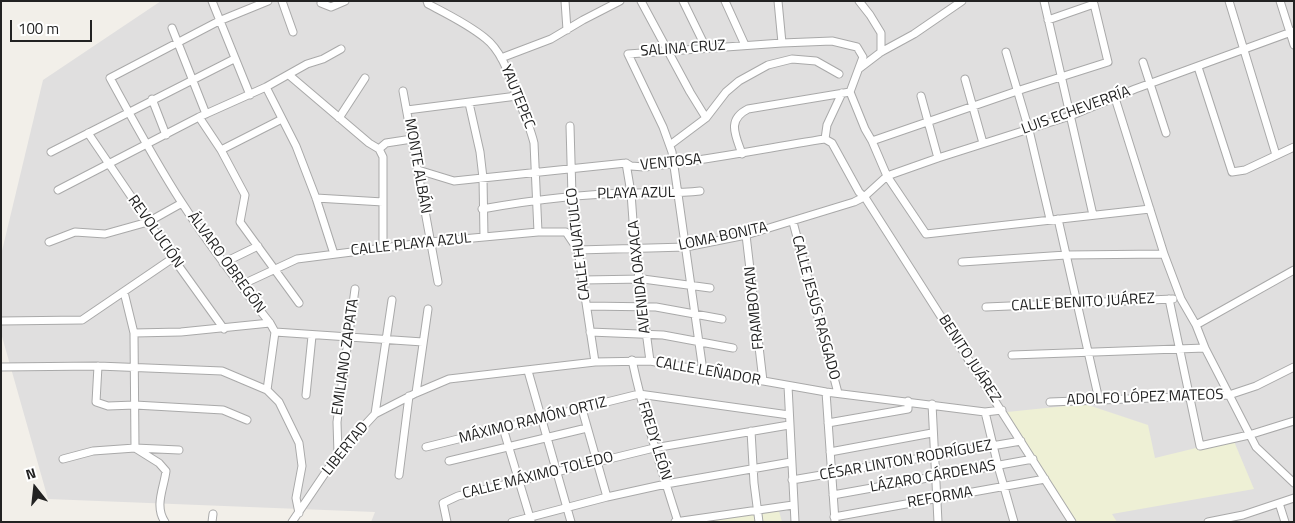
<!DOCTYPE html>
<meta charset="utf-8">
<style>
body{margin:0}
#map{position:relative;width:1295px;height:523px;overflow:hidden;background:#f2efe9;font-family:"Titillium Web",sans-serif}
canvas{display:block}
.frame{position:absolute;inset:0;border:2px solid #222;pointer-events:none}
.north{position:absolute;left:10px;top:463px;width:50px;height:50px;-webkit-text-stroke:4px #fff;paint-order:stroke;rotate:344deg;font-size:14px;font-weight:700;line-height:20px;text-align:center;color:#222}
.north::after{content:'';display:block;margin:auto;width:18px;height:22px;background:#222;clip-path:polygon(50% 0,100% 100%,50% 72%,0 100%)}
.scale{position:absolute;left:10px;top:20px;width:82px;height:22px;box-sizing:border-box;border:2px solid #222;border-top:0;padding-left:6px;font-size:15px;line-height:18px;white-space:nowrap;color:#222;-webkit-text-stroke:4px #fff;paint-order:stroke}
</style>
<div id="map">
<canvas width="1295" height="523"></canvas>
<div class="frame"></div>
<div class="north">N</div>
<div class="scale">100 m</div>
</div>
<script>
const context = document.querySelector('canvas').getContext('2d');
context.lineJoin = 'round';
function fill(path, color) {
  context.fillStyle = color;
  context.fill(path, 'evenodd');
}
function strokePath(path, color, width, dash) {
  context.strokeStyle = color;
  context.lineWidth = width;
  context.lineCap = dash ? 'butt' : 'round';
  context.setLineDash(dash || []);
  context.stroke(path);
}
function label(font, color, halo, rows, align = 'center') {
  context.font = font + ' "Titillium Web",sans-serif';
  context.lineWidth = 4;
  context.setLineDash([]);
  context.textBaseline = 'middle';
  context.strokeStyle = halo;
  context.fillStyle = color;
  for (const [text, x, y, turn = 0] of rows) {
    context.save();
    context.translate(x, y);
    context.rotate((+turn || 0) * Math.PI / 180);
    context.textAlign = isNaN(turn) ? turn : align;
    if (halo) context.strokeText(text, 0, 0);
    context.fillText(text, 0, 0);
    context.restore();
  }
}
const residential = new Path2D(`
 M161,1H1294V522H371L375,512L48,499L1,333V255L43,80Z`);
const farmland = new Path2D(`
 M1085,404L1148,425L1155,458L1233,439L1254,489L1112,514L1117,522H1074L1007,412Z
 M779,511L782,522H697Z`);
const minor = new Path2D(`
 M212,1L250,95
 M282,1L293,32
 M427,1L428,4C447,14 468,24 485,38C503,52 510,78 518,99C524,113 530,127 534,143L538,232
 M565,1L567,30
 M641,1L690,92L706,118
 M683,1L706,48
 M725,1L745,45
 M778,1L782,43
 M859,1L870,15L881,33V52
 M1044,1L1093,215
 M1229,1L1276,155
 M1280,1L1294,45
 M321,3L331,7L345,1
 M172,28L206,114
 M1006,52L1029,130L1050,219
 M501,58L551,39L583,20L620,1
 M1143,62L1166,133
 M1198,67L1232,172L1245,170L1294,147
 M860,68L881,52L914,34L962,1
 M289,75L369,143L379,149L383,157V247
 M965,79L983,143
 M266,87L296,146L316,198L334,254
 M403,91L438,282
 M921,96L938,158
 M1115,98L1164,254L1181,299L1196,325L1205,348L1256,447L1294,483
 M152,99L166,135
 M469,103L480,152L483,178L484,237
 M407,110L517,96
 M199,117L221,150L245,195L240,222L299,303
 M339,118L365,78
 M570,126L572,196L578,250L595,362
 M88,133L173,258L224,329
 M825,139L827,125L842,93
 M872,141L1023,89L1108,62L1094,4L1048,20
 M670,145L706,118L726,92L739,81L768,65L792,59L816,61L839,74
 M379,149L386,143L412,139
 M221,150L282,119
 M51,152L234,59
 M742,154C736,136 726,120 748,109L850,92
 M626,163L631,193L635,249L650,361
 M418,170L454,181L626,163L631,166L644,167C705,161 765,148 825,139L832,143L859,192L866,199L1072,522
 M58,190L199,117L266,87L307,64L323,59L341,49
 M316,198L383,202
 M482,209C532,200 581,194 631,193C654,192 677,194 700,191
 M1058,219L1099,400
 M793,222L838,393
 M746,235L763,381
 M49,242L75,232L105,234L148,222L182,203
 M962,262L1066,255L1164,254
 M223,263L258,246
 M583,280L643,279L710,288
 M241,285L297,259L430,242L538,232H566L578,250L686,247L746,235L854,202L864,197L887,176L938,158L1070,116L1135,89L1294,31
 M124,292L134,333L135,448L159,463L166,471C164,488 154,506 165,522
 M1169,299L1200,446L1249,435L1294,421
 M587,306L656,307L722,319
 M986,307L1173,299
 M1,321L82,320L173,258
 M1196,325L1294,270
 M275,332L423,342
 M590,332L663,335L733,348
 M134,333L181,332L270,323
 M1012,355L1205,348
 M632,360C644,416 661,468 678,522
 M98,366L96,402L108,406L135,405L223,410L247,420
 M1,367L98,366L222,371L267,390L279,402L299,443L302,466L296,498L299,513
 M528,371L571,522
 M703,371L672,152L663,127L628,54L782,43L832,41L857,47L863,57L850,92L865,129L872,141L887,176L926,234L1150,209
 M788,386L795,522
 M267,390L275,332L270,323C239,284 209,245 182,203C156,163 133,120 110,78L219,21L268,1
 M826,392L835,521
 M416,393L428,309
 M306,395L312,336
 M1050,402L1229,395L1256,386L1294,367
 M932,404L938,522
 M582,409L607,497
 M985,412L998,466L1014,522
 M375,414L392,300
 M828,423L908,409V401
 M503,428L531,521
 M751,431L754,483L759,522
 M426,447L639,394L789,415
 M830,452L932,433
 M338,454L337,422L355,289
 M63,459L93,451L135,448L179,450
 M449,461L587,428
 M399,475L409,396
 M792,480L1021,441
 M833,495L1033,459
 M1279,503L1285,522
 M834,517L1045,479
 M212,522L213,514
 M292,522L338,454L375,414L416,393L449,379L595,362L650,361L826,392L985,412L1002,410
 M447,522L443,503L458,496L654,448L789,425
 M512,522L607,497L666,484L791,462
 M675,522L793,505
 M1208,522L1243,515L1294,498`);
const streetNames = [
 ["SALINA CRUZ",683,49,-4],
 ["YAUTEPEC",517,97,68],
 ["LUIS ECHEVERRÍA",1076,111,-20],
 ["VENTOSA",671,163,-6],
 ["MONTE ALBÁN",417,166,80],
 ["PLAYA AZUL",636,194,-1],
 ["REVOLUCIÓN",155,232,55],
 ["LOMA BONITA",723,237,-12],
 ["CALLE HUATULCO",579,244,-97],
 ["CALLE PLAYA AZUL",411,245,-6],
 ["ÁLVARO OBREGÓN",226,263,54],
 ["AVENIDA OAXACA",640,277,-96],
 ["CALLE BENITO JUÁREZ",1083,303,-3],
 ["FRAMBOYAN",755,308,-96],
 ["CALLE JESÚS RASGADO",815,308,75],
 ["EMILIANO ZAPATA",346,357,-82],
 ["BENITO JUÁREZ",969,359,57],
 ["CALLE LEÑADOR",708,372,10],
 ["ADOLFO LÓPEZ MATEOS",1145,398,-2],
 ["MÁXIMO RAMÓN ORTIZ",533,421,-14],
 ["FREDY LEÓN",654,441,73],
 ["LIBERTAD",346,449,-51],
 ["CÉSAR LINTON RODRÍGUEZ",906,461,-10],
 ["CALLE MÁXIMO TOLEDO",538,476,-14],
 ["LÁZARO CÁRDENAS",933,477,-10],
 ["REFORMA",940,498,-10]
];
fill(residential, '#e0dfdf');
fill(farmland, '#eef0d5');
strokePath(minor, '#a9a9a9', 9);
strokePath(minor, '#fff', 7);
label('15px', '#222', '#fff', streetNames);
</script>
